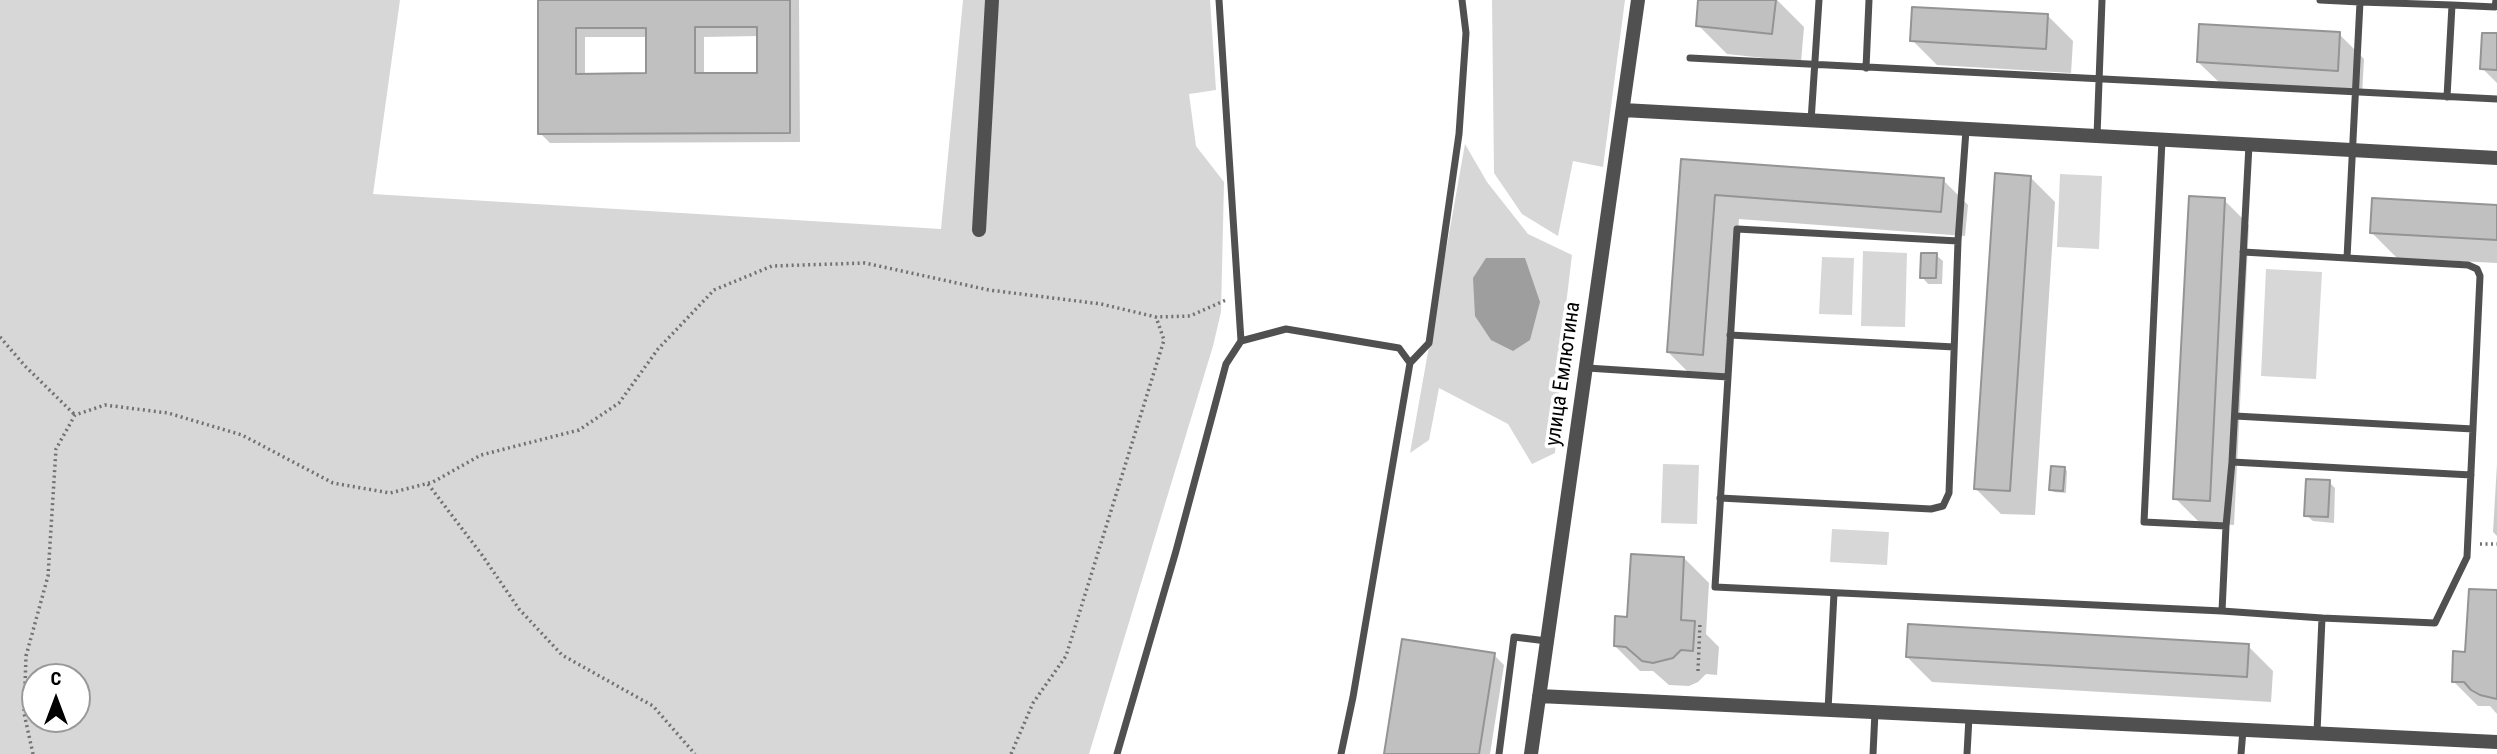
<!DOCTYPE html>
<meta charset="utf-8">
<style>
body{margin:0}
#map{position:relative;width:2497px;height:754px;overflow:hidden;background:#fff;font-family:"Roboto Condensed",sans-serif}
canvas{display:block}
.north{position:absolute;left:21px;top:663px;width:70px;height:70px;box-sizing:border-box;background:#fff;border:2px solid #999;border-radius:50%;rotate:0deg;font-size:19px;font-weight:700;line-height:28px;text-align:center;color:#000}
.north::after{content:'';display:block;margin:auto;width:24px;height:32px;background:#000;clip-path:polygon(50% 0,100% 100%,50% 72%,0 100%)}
</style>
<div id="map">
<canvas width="2497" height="754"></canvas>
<div class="north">С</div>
</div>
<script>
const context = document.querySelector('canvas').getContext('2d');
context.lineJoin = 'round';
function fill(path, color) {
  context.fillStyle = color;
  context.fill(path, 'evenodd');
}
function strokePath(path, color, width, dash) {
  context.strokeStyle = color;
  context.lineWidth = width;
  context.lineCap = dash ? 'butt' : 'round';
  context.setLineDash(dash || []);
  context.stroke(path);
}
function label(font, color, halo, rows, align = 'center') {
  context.font = font + ' "Roboto Condensed",sans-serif';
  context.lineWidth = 7;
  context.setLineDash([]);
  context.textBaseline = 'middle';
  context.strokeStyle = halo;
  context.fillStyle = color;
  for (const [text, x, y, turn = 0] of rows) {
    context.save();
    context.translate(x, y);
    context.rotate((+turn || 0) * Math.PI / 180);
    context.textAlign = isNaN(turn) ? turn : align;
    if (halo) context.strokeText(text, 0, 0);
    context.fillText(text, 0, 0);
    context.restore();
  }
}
const green = new Path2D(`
 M0,0H400L373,194L941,229L963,0H1210L1216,90L1189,94L1196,146L1224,182L1221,312L1213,346L1089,754H0ZM35,677H77V719H35Z
 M1492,0H1625L1603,167L1573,161L1558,236L1522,214L1494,173Z
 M1465,144L1487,182L1528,234L1572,255L1565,313L1555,453L1532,464L1508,424L1439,388L1429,440L1410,453Z
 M2060,174L2102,176L2099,249L2057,247Z
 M1863,251L1907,253L1905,327L1861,326Z
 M1822,257L1854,258L1852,315L1819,314Z
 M2266,269L2322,272L2316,379L2261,376Z
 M1663,464L1699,465L1697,524L1661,523Z
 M1832,529L1889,532L1887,565L1830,562Z`);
const water = new Path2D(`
 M1486,258H1525L1540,302L1530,340L1513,351L1491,340L1475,316L1473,278Z`);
const shadow = new Path2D(`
 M540,0H799L800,142L550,143L540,133ZM758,36L759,74L704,75V37ZM585,37H648V75H585Z
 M1700,0H1777L1804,27L1801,62L1727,54L1698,25Z
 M2048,16L2073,41L2071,73L1937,65L1912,40Z
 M2339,34L2364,59L2362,95L2223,86L2198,62Z
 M2497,35V83L2482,68Z
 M1683,161L1943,180L1968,205L1965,236L1739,219L1727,379L1693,377L1668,352Z
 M2030,177L2055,202L2035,515L2001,514L1976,489Z
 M2224,200L2249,225L2234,525L2200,523L2175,498Z
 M2497,207V263L2397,258L2372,233Z
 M1936,255L1943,261L1942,284H1928L1922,277Z
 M2497,464V536L2493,532Z
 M2064,468L2067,471L2066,493L2054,492L2051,489Z
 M2329,482L2335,488L2334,523L2313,521L2306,515Z
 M1684,558L1709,583L1706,634L1719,647L1717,675L1706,674L1698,682L1689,686L1669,685L1653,671H1640L1615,646L1629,619Z
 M2497,592V714L2490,706H2478L2453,681Z
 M2248,646L2273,671L2271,702L1932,682L1907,657Z
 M1494,655L1504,665L1490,754H1385Z`);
const building = new Path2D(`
 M538,0H790V133L538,134ZM695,27H757V73H695ZM576,28H646V73L576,74Z
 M1698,0H1776L1772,34L1696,26Z
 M1912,7L2048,14L2046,49L1910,41Z
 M2199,24L2340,32L2338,71L2197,62Z
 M2482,33H2497V70L2480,69Z
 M1681,159L1944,178L1941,212L1715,195L1703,355L1667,352Z
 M1995,173L2031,176L2010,491L1974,489Z
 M2189,196L2225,198L2210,501L2173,499Z
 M2372,198L2497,205V240L2370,233Z
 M1921,253H1937L1936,278H1920Z
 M2051,466L2065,467L2063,491L2049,490Z
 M2306,479L2330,480L2328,517L2304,516Z
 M1631,554L1684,557L1681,620L1695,621L1693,651L1681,650L1673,658L1653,663L1642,661L1626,647L1614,646L1615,616L1627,617Z
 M2469,589L2497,590V699L2480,695L2471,690L2464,682H2452L2453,651L2465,652Z
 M1908,624L2249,644L2247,677L1906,657Z
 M1402,639L1495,653L1479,754H1384Z`);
const path = new Path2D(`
 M0,337L25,366L75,415
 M428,484L482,555L519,609L562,655L653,706L695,754
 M2480,544H2497
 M1698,671L1700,623
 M33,754L24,713L26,656L48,576L56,449L75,415L105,405L168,413L242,435L333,483L390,493L433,482L481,455L579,430L619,403L658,349L714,290L772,266L865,263L989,290L1101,304L1156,317L1190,316L1226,300
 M1011,754L1033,703L1066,656L1164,340L1156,317`);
const service = new Path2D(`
 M2320,0L2360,2L2347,258L2468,265L2477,269L2480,276L2467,557L2435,623L2322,618
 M2360,2L2452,5L2447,97
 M2452,5L2495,7L2496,0
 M1690,58L2497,99
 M1866,68L1869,0
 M1811,121L1819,0
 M2097,136L2102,0
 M2162,140L2144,522L2226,526L2232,462L2249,145
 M2243,252L2347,258
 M1730,335L1954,347
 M1241,341L1286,329L1399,348L1410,363
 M1587,368L1728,377L1715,587L2222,611L2322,618L2317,732
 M1728,377L1737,229L1958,241
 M2235,416L2473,429
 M2232,462L2471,475
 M1720,498L1931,509L1943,506L1949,493L1958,241L1966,130
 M2222,611L2226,526
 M1828,710L1834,593
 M1117,754L1176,551L1226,364L1241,341L1219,0
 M1341,754L1353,697L1410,363L1429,343L1459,134L1466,33L1462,0
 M1499,754L1514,637L1547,641
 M1873,754L1875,712
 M1967,754L1969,717
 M2241,754L2243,730`);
const minor = new Path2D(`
 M1623,110L2497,158
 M979,230L992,0
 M1539,696L2497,742
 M1531,754L1638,0`);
const streetNames = [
 ["улица Емлютина",1564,374,-82]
];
fill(green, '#d7d7d7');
fill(water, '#9e9e9e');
fill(shadow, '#0003');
fill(building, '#c0c0c0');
strokePath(building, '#949494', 2);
strokePath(path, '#727272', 3.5, [2, 3.5]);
strokePath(service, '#505050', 7);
strokePath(minor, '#505050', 14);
label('21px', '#000', '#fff', streetNames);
</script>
